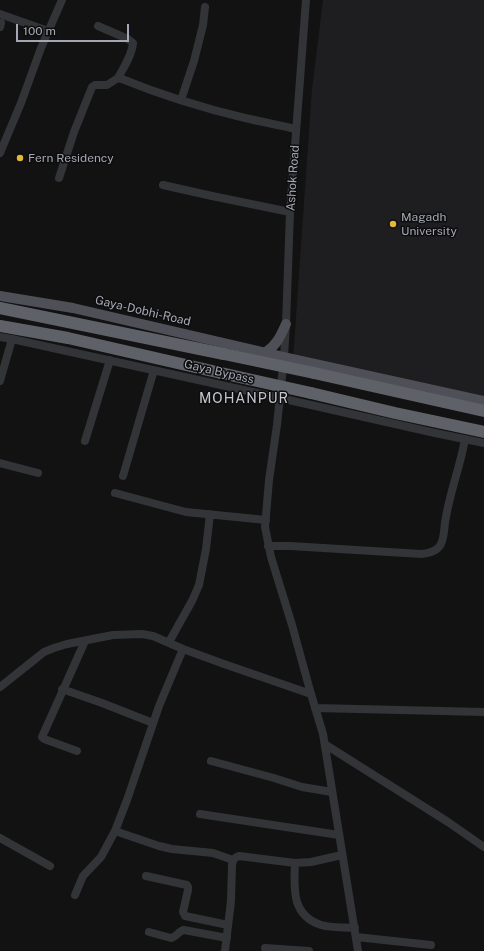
<!DOCTYPE html>
<style>
body{margin:0}
#map{position:relative;width:484px;height:951px;overflow:hidden;background:#121213;font-family:"Public Sans",sans-serif}
canvas{display:block}
.scale{position:absolute;left:16px;top:24px;width:113px;height:18px;box-sizing:border-box;border:2px solid #a4a7b3;border-top:0;padding-left:5px;font-size:12px;line-height:14px;white-space:nowrap;color:#a4a7b3;-webkit-text-stroke:3px #0d0d0e;paint-order:stroke}
</style>
<div id="map">
<canvas width="484" height="951"></canvas>
<div class="scale">100 m</div>
</div>
<script>
const context = document.querySelector('canvas').getContext('2d');
context.lineJoin = 'round';
function fill(path, color) {
  context.fillStyle = color;
  context.fill(path, 'evenodd');
}
function strokePath(path, color, width, dash) {
  context.strokeStyle = color;
  context.lineWidth = width;
  context.lineCap = dash ? 'butt' : 'round';
  context.setLineDash(dash || []);
  context.stroke(path);
}
function label(font, color, halo, rows, align = 'center') {
  context.font = font + ' "Public Sans",sans-serif';
  context.lineWidth = 3;
  context.setLineDash([]);
  context.textBaseline = 'middle';
  context.strokeStyle = halo;
  context.fillStyle = color;
  for (const [text, x, y, turn = 0] of rows) {
    context.save();
    context.translate(x, y);
    context.rotate((+turn || 0) * Math.PI / 180);
    context.textAlign = isNaN(turn) ? turn : align;
    if (halo) context.strokeText(text, 0, 0);
    context.fillText(text, 0, 0);
    context.restore();
  }
}
const built = new Path2D(`
 M323,0H484V398L293,359L312,89Z`);
const minor = new Path2D(`
 M306,0L290,212L286,324L284,357L277,425L269,480L265,527L271,557L292,625L311,694L323,734L358,951
 M0,14L48,31
 M98,26L128,39L133,43C132,55 124,67 118,78
 M0,27L1,23
 M181,100L194,61L203,25L205,7
 M0,153L21,103L41,48L62,0
 M59,178L74,132L92,87L95,85H107L118,78L122,79C161,95 203,108 245,118C262,122 279,125 296,129
 M163,185L212,196L290,212
 M0,337L12,339L280,398L435,433L484,443
 M0,381L12,339
 M85,441L110,360
 M0,463L38,473
 M123,476L154,370
 M115,493L186,512L266,520
 M268,546H290L422,554C428,553 435,552 439,547C444,542 444,530 445,523C449,494 460,468 465,439
 M169,642L192,601L199,585L206,549L210,514
 M0,687L34,660L44,652L54,648L67,644L113,635L142,634L153,636L183,649L224,664L311,694
 M62,689L102,703L153,723
 M315,708L484,712
 M326,745L448,822L484,847
 M77,751L44,739L42,737L85,641
 M211,761L274,778L302,787L332,792
 M200,814L339,835
 M115,831L159,846L172,849L213,853L233,860
 M0,838L50,866
 M295,863C294,888 291,915 321,925C331,928 344,927 355,928
 M146,876L187,885L188,887V890L183,912L185,916L228,925
 M75,895L83,876L101,857L115,831L127,800L159,706L183,649
 M149,932L171,938C177,937 178,931 184,930L227,938
 M356,937L431,945
 M265,948L309,951
 M225,951L231,901L232,865C233,859 234,858 239,856L295,863L311,862L342,855`);
const major = new Path2D(`
 M0,296L73,308L284,357L484,401
 M266,352C277,345 281,335 286,324`);
const highway = new Path2D(`
 M0,308L224,354
 M0,326L68,338L221,373
 M314,373L484,411
 M311,393L395,413L484,432`);
const highwayBridge = new Path2D(`
 M224,354L314,373
 M221,373L311,393`);
const markers = [
 [20,158,4,"#e5b938"],
 [393,224,4,"#e5b938"]
];
const poiNames = [
 ["Fern Residency",28,158],
 ["Magadh",401,217],
 ["University",401,231]
];
const streetNames = [
 ["Ashok Road",293,178,-86],
 ["Gaya-Dobhi-Road",143,311,13],
 ["Gaya Bypass",219,372,13]
];
const quarterNames = [
 ["MOHANPUR",244,399]
];
fill(built, '#1e1e20');
strokePath(minor, '#333438', 8);
strokePath(major, '#4f5057', 10);
strokePath(highway, '#5f6169', 12);
strokePath(highwayBridge, '#5f6169', 12);
for (const [x, y, r, color] of markers) {
  const dot = new Path2D();
  dot.arc(x, y, r, 0, 2 * Math.PI);
  context.fillStyle = color;
  context.fill(dot);
  strokePath(dot, '#0d0d0e', 1.5);
}
label('12px', '#a4a7b3', '#0d0d0e', poiNames, 'left');
label('12px', '#a4a7b3', '#0d0d0e', streetNames);
context.letterSpacing = '1px';
label('14px', '#c5c7cf', '#0d0d0e', quarterNames);
context.letterSpacing = '0px';
</script>
